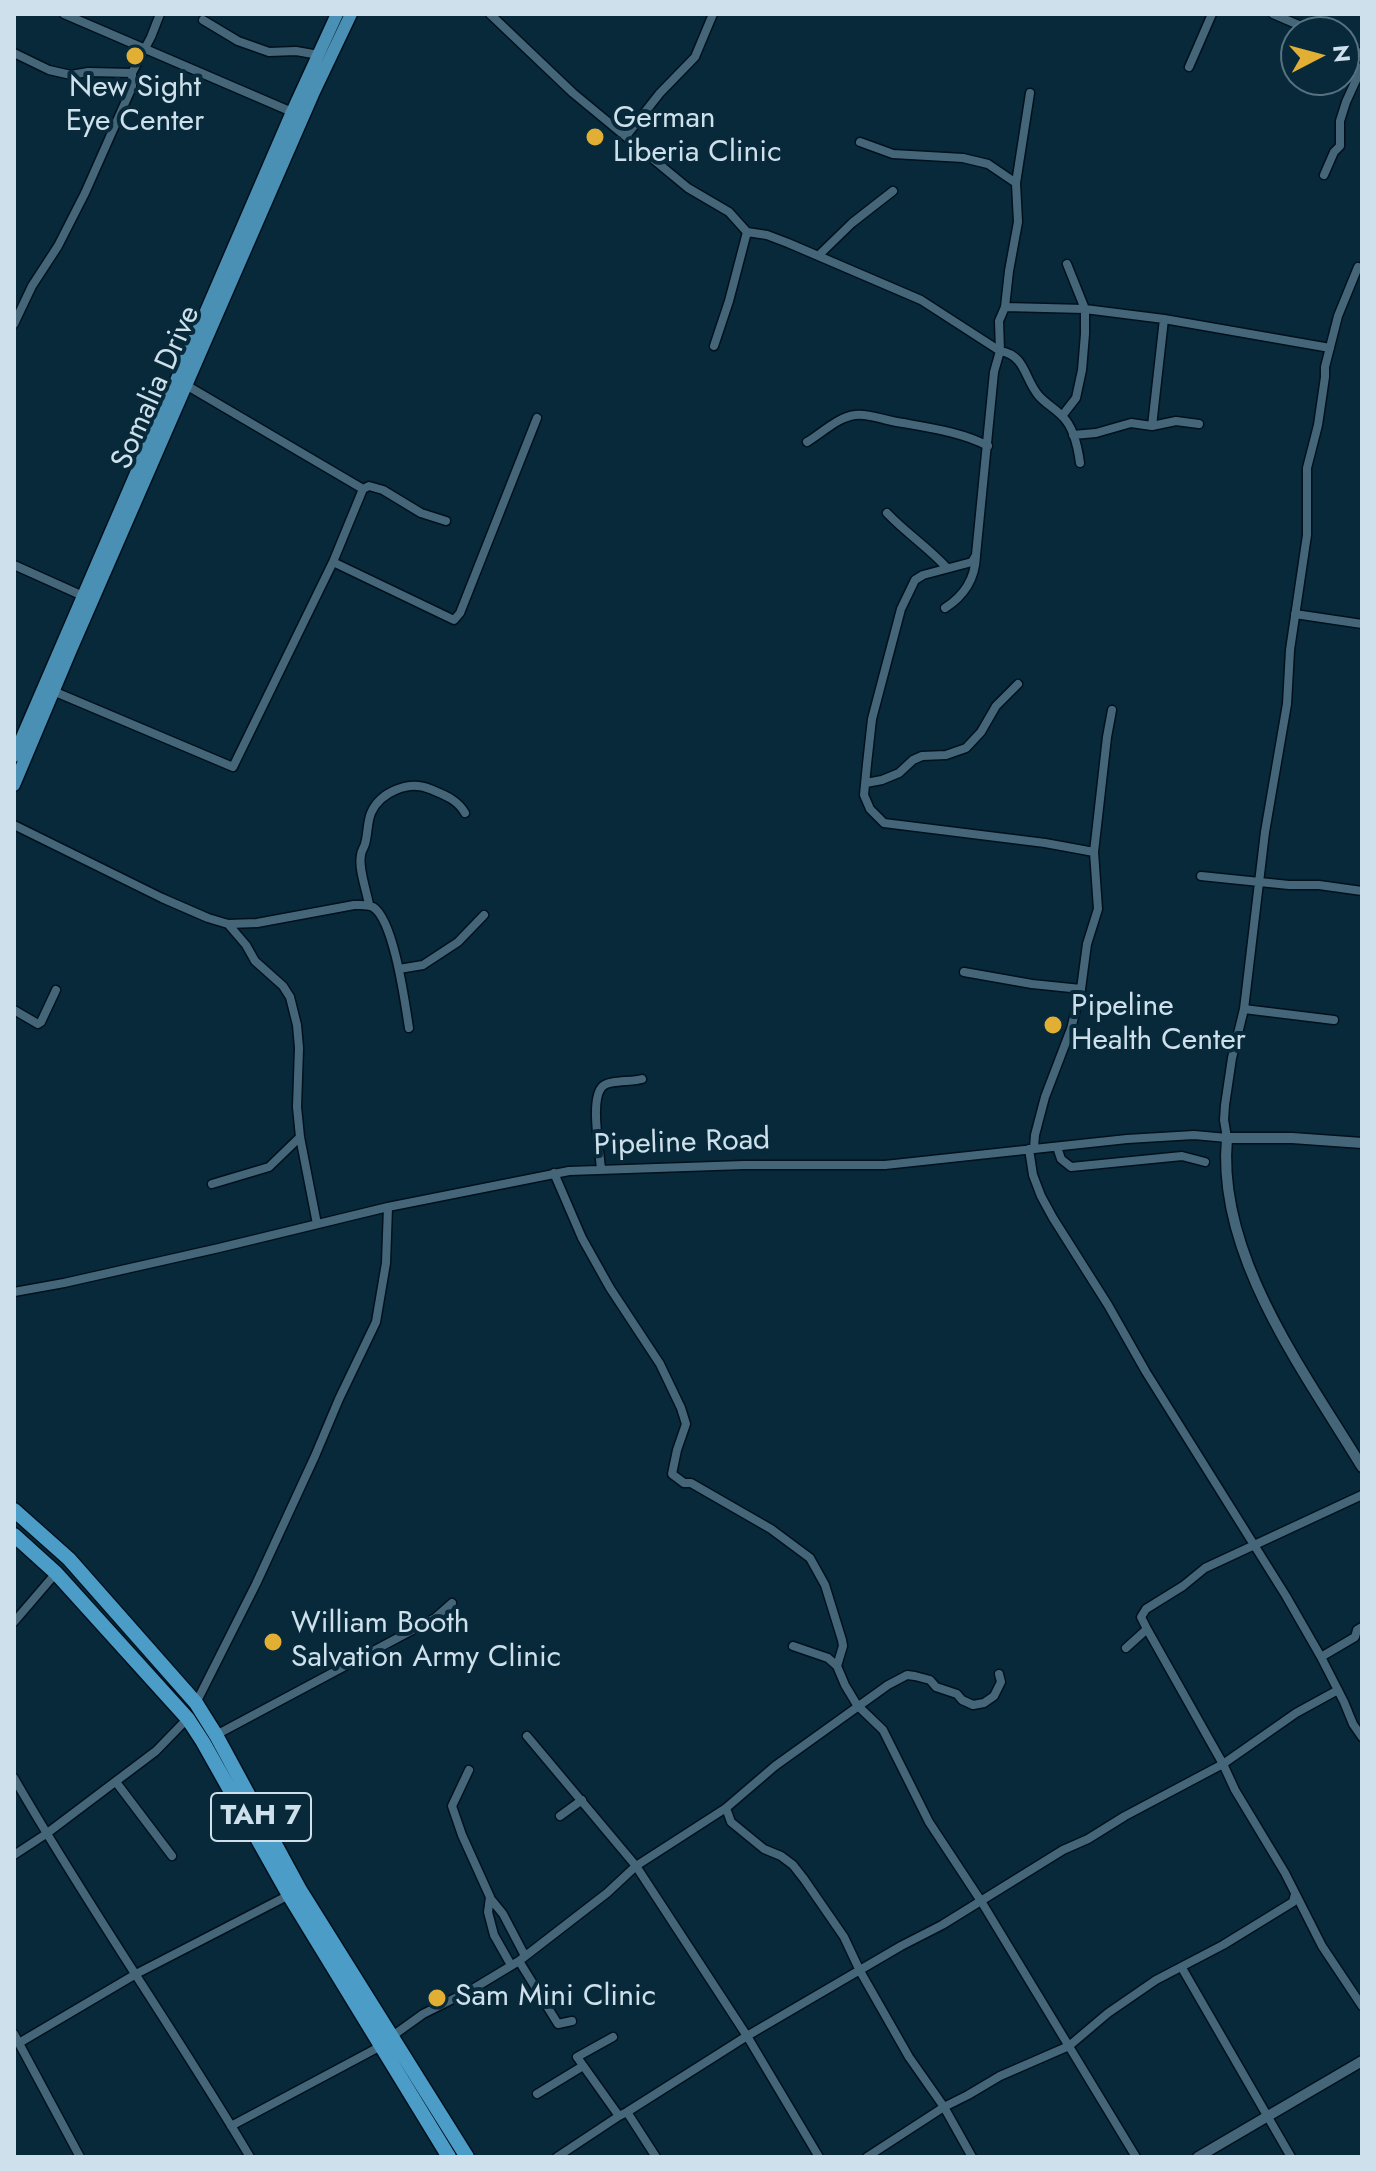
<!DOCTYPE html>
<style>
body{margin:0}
#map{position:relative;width:1376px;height:2171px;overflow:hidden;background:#07293a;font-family:Jost,sans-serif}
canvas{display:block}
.frame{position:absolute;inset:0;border:16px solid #cee0eb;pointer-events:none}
.north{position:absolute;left:1280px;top:16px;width:80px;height:80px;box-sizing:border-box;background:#07293a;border:2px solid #577281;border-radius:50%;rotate:84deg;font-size:22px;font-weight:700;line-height:32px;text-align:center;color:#cee0eb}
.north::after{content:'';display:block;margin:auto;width:28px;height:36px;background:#e1af34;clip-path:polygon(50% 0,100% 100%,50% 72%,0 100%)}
</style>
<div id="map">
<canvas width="1376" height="2171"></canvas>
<div class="frame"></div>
<div class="north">N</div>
</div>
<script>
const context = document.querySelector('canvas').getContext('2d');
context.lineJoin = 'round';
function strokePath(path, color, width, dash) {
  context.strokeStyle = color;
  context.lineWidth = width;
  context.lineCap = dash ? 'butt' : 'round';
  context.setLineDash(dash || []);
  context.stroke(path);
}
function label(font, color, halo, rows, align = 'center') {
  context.font = font + ' Jost,sans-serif';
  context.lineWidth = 8;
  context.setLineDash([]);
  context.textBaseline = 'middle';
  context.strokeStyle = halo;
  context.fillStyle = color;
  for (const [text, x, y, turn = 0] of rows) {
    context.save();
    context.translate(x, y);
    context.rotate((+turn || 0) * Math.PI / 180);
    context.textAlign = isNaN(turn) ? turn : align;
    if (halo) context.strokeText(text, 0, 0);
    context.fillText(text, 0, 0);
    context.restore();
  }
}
const minor = new Path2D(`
 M64,14L292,112
 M490,14L573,93L688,188L729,212L747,232L767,235L788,243L921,300L1000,351C1026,355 1024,379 1039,396C1046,404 1056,409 1063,417C1074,428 1078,448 1080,463
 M1273,14L1315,32
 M203,20L238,41L269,52L296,51L319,55
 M1344,46L1362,54
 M14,53L49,70L71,75L88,72L132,73L151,37L160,14
 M1189,67L1212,14
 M1030,93L1016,183L1018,222L1009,271L1005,307L999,321L1000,351L994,372L976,555L972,562L923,575L915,580L901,609L872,719L867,764L864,795L870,809L884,823L1045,843L1094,852L1098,909L1087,944L1081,989L1071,1029L1045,1097L1035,1135L1034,1148
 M626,136L660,93L695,57L713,14
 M860,142L893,154L963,158L988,164L1016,183
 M1324,175L1334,152L1340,146V121L1346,102L1362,67
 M818,256L852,223L893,191
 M1005,307L1085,309L1164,319L1330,348
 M14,324L32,286L58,246L85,193L132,87V73
 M714,346L729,301L747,232
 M1062,416L1076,398L1082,370L1085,334V309L1067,264
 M1152,426L1164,319
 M1073,435L1096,433L1131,423L1152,426L1176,421L1199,424
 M807,442C822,433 838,417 855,415C867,413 881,419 892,421C923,427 960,431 988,446
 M363,489L369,486L383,490L421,513L446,521
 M887,513C907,534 928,547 947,568
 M333,562L454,620L460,613L537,418
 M14,565L83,596
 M945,608C964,596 975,579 976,556
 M1295,614L1362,624
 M53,691L233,767L333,562L363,489L186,385
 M866,783L882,780L899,773L913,760L922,756L946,755L966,748L981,732L996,706L1018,684
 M14,825L162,898L208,918L228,924L257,923L354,905C361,905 367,904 373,907C394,920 405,1003 409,1028
 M1094,852L1107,737L1112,710
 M1201,876L1289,885H1319L1362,891
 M369,905C367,891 358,869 361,855C361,851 364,848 365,844C368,834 367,823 371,813C380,792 409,780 430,789C444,795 457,799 465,813
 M228,924L246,945L255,961L283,986L290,997L297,1025L299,1048L297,1107L300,1137L317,1224
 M399,969L423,965L458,942L484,915
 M964,972L1032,984L1081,989
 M1244,1009L1334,1020
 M14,1010L38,1024L41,1022L56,990
 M1057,1147L1061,1159L1071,1167L1182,1156L1205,1162
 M1029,1149L1033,1175L1041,1196L1053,1218L1108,1305L1146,1372L1286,1596L1321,1657
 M601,1170C600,1151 589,1098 603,1086C609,1080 632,1082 642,1079
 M554,1173L582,1238L610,1288L660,1364L681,1408L686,1424L677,1450L672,1474L684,1483H691L771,1529L810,1558L825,1585L842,1640L843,1646L837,1666
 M212,1184L269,1167L300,1137
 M14,1292L64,1283L219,1248L388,1207L569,1171L744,1165H885L1127,1139L1194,1135L1227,1138L1224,1120L1225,1105L1232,1058L1244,1009L1265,832L1287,704L1290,650L1307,535V468L1318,425L1325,377V367L1338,316L1358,267
 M14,1622L56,1573
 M1362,1627L1357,1630L1355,1637L1321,1657L1344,1702L1353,1724L1362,1737
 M1147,1629L1223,1764L1235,1790L1285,1873L1322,1946L1362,2006
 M793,1646L828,1658L837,1666L845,1685L857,1705L883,1730L929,1822L981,1901L1136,2157
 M1126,1648L1147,1629L1141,1617L1146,1609L1183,1586L1205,1568L1362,1495
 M195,1705L256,1584L315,1456L339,1399L376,1322L386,1263L388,1207
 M216,1735L435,1618L452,1603
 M527,1736L636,1866L747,2036L819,2157
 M469,1770L452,1806L462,1835L490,1897L488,1912L494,1935L511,1965
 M14,1778C88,1907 174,2029 250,2157
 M116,1782L172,1856
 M726,1808L731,1822L764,1849L781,1856L793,1865L804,1879L844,1937L860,1971L909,2057L944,2107L972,2157
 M560,1816L582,1800
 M14,1855L46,1834L156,1751L189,1717
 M490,1898L503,1914L525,1956
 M519,1961L558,2024L572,2021
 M1182,1968L1291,2157
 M14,2034L80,2157
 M391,2037L423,2014L471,1990L519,1961L607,1893L636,1866L726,1808L775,1766L888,1685L907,1675L915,1676L930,1680L936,1687L957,1694L962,1700L973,1705L984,1703L994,1696L1001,1682L999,1674
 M613,2037L577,2057L619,2116L627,2112L656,2157
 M19,2043L136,1974L289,1895
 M537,2094L583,2066
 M627,2112L747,2036L901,1946L942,1925L1063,1850L1088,1839L1125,1816L1223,1764L1296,1713L1338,1690
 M231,2126L381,2046
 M557,2157L619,2116
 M867,2157L944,2107L968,2095L1000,2076L1069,2046L1108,2013L1156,1980L1223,1945L1293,1902L1295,1894`);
const tertiary = new Path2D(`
 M1362,1143L1292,1138H1227C1216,1255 1304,1371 1362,1467
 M1198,2157L1362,2061`);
const primary = new Path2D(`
 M14,756L292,112L337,14
 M14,785L70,652L313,94L351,14`);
const trunk = new Path2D(`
 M14,1510L69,1559L196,1703L216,1735L300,1890L467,2157
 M14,1535L56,1573L188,1719L203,1742L289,1895L449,2157`);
const markers = [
 [135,56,10,"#e1af34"],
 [595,137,10,"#e1af34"],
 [1053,1025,10,"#e1af34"],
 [273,1642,10,"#e1af34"],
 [437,1998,10,"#e1af34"]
];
const shields = [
 [261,1817,100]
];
const shieldNames = [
 ["TAH 7",261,1817]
];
const poiNames = [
 ["New Sight",135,89,"center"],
 ["Eye Center",135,123,"center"],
 ["German",613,120],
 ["Liberia Clinic",613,154],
 ["Pipeline",1071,1008],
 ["Health Center",1071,1042],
 ["William Booth",291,1625],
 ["Salvation Army Clinic",291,1659],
 ["Sam Mini Clinic",455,1998]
];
const streetNames = [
 ["Somalia Drive",157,388,-66],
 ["Pipeline Road",682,1144,-2]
];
strokePath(minor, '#00111d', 11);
strokePath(tertiary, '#00111d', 13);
strokePath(primary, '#00111d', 15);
strokePath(trunk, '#00111d', 17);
strokePath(minor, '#456679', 8);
strokePath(tertiary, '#456679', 10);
strokePath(primary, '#4a8fb4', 12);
strokePath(trunk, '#4c9cc8', 14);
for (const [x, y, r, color] of markers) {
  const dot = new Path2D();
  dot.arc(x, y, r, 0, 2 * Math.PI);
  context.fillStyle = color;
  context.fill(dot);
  strokePath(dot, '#07293a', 3);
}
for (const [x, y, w] of shields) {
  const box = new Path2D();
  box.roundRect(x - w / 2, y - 24, w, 48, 6);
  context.fillStyle = '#07293a';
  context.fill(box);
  strokePath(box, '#cee0eb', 2);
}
label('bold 28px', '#cee0eb', null, shieldNames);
label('30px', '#cee0eb', '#07293a', poiNames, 'left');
label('30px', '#cee0eb', '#07293a', streetNames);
</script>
